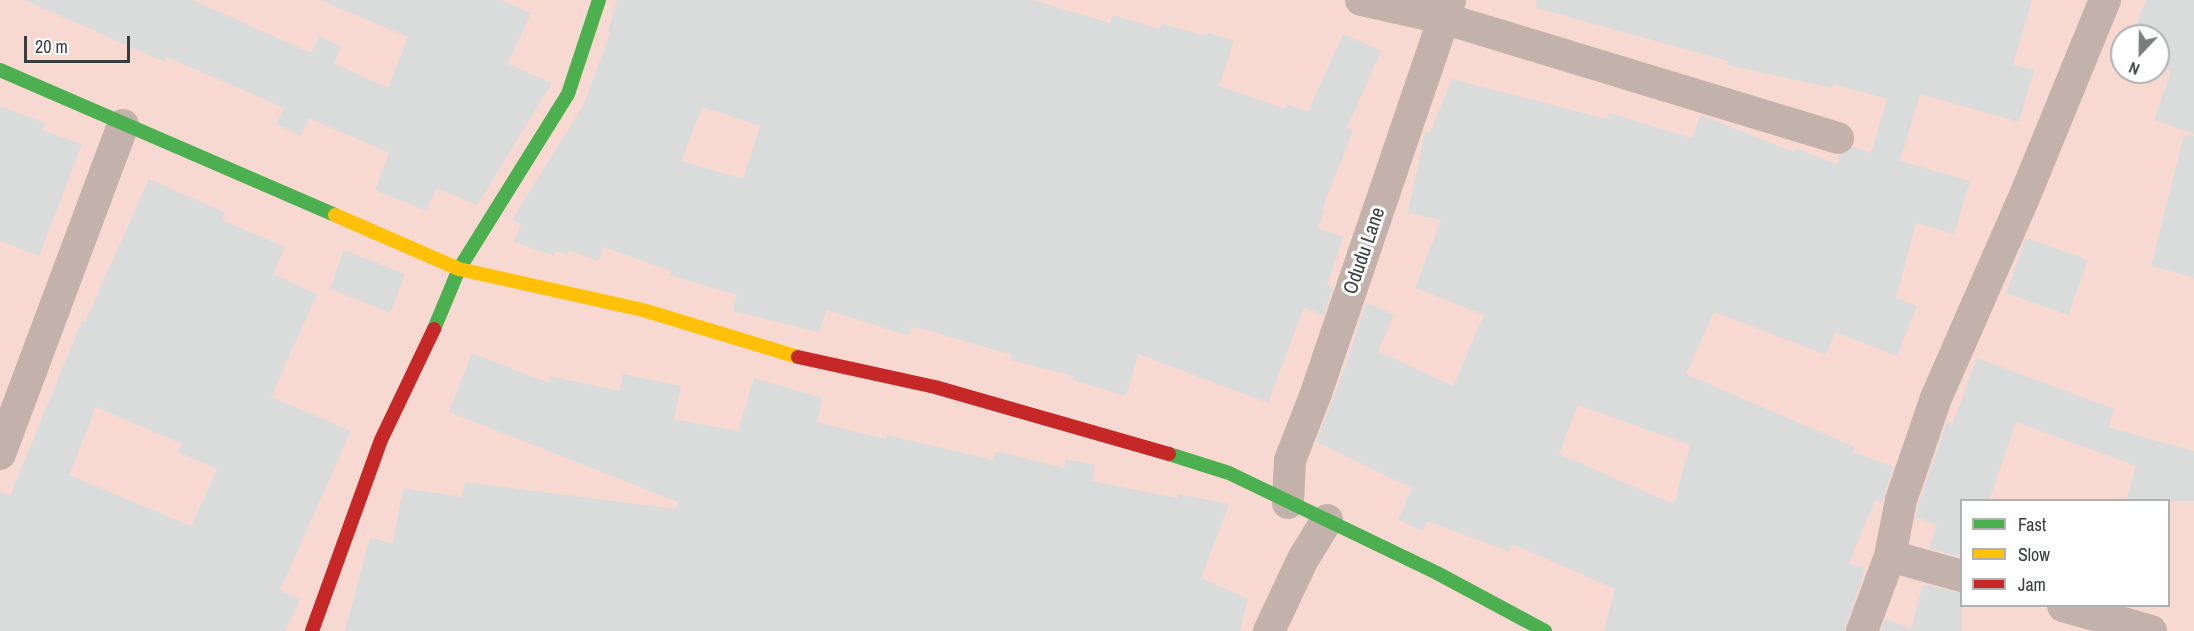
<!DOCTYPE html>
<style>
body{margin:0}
#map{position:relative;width:2194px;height:631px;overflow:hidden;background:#eff3f2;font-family:"Archivo Narrow",sans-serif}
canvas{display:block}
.legend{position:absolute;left:1960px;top:499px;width:210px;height:108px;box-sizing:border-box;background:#fff;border:2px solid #b0b1b1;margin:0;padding:8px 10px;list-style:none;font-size:18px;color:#3a3d3d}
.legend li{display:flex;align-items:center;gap:12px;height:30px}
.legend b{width:30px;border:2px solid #b0b1b1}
.north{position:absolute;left:2110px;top:24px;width:60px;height:60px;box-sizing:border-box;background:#fff;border:2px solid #b0b1b1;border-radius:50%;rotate:202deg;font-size:16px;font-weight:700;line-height:24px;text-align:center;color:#3a3d3d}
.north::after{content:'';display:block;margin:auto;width:21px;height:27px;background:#797d7c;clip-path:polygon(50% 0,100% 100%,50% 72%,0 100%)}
.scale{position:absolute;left:24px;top:36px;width:106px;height:27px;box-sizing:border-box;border:3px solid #3a3d3d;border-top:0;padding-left:8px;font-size:18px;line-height:21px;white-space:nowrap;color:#3a3d3d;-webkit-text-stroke:4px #fff;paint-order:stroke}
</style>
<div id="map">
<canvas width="2194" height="631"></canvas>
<ul class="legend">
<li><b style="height:8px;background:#4caf50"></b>Fast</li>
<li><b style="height:8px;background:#ffc107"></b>Slow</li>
<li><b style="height:8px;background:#c62828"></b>Jam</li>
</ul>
<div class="north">N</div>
<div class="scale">20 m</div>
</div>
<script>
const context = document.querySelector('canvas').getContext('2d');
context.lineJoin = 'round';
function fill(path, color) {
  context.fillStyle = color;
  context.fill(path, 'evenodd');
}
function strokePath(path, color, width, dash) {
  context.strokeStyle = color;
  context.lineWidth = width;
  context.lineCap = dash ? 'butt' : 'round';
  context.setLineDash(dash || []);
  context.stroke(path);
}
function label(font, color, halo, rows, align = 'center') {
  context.font = font + ' "Archivo Narrow",sans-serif';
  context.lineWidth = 6;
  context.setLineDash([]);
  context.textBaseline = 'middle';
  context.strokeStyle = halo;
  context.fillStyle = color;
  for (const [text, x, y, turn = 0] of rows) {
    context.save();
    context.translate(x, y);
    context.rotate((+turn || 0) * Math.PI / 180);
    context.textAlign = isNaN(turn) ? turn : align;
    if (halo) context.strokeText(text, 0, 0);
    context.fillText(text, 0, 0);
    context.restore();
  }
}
const green = new Path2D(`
 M0,0H2194V631H0ZM2122,36H2158V72H2122ZM1962,500H2168V606H1962Z`);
const building = new Path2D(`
 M24,0H193L311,53L319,36L341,46L334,63L388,88L408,37L320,0H501L531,13L508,64L552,83L477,205L436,188L427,211L375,190L389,153L309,118L301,136L276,124L284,108L167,57L165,62Z
 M617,0H1033L1110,23L1113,15L1160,29L1161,23L1205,36L1206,32L1234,41L1219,86L1286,109L1287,104L1308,112L1343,34L1381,51L1347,128L1353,130L1322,210L1324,211L1318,228L1343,237L1327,285L1333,287L1323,315L1304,307L1268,403L1138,354L1126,396L1072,380L1073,376L1011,360L1012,355L923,329L911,327L909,336L827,310L819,332L733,311L737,295L669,275L671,271L604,247L598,261L568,250L567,255L555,251L554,256L514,242L521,224L512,220L584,104L610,33L608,32ZM702,107L760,126L743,179L681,161Z
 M1537,0H2032L2013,65L2034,70L2019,122L1920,94L1900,161L1970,181L1954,234L1916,223L1896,298L1917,306L1897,356L1835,332L1826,355L1714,312L1686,374L1855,447L1853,452L1893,467L1882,503L1875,500L1849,563L1865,569L1844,631H1604L1615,589L1512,544L1510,552L1427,521L1423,531L1398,520L1412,488L1316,442L1343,374L1366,302L1394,315L1378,351L1453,386L1484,315L1415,288L1441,220L1408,213L1425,132L1430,133L1452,79L1607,119L1609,113L1692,138L1701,115L1794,152L1795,148L1837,164L1839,156L1853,147L1871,153L1887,99L1833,84L1832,88L1727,65L1728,61L1536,8ZM1578,405L1690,445L1674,504L1559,454Z
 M2146,0H2194V134L2154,120L2171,72L2158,66V36H2132Z
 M0,106L45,123L42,130L82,144L39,256L0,241Z
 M2184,135L2194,136V278L2151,266Z
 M149,179L225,212L222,220L285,247L273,274L317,294L271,397L351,431L280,590L300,600L285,631H0V491L10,496L82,321L85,322ZM96,407L182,444L178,452L217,469L191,526L69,475Z
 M2026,238L2088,260L2068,315L2006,293Z
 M344,250L405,274L390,313L330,289Z
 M472,353L549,383L550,376L620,391L623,374L681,386L674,419L738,431L754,378L823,398L817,422L886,439L887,435L993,460L996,451L1064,468L1066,459L1095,465L1092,481L1177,498L1178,494L1229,504L1201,578L1248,599L1240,631H345L370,537L393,544L403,488L462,497L465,482L676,509L678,502L449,412Z
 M1977,358L2115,409L2108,427L2194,451V501H2126L2136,466L2016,422L1989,501H1962V557L1929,548L1937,525L1916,517L1918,505L1947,422L1952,425Z
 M1923,584L1962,593V631H1881L1886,619L1911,629Z`);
const street = new Path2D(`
 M1361,0L1446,19L1838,138
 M0,454L123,125
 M1288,503L1290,460L1315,396L1450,0
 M1890,556L1962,576
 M2063,606L2151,631
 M1269,631L1303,559L1327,520
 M1862,631L1890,556L1901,500L1936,398L2026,193L2105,0`);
const fast = new Path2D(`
 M0,70L335,215
 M434,329L459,269L568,94L599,0
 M1169,454L1229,473L1437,573L1545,631`);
const slow = new Path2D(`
 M335,215L459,269L643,310L798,357`);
const jam = new Path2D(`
 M798,357L935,387L1169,454
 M312,631L381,440L434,329`);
const streetNames = [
 ["Odudu Lane",1365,251,-71]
];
fill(green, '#f7d9d2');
fill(building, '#d9dcdb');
strokePath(street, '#c3b1ac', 32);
strokePath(fast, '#4caf50', 14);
strokePath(slow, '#ffc107', 14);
strokePath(jam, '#c62828', 14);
label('20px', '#3a3d3d', '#fff', streetNames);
</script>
